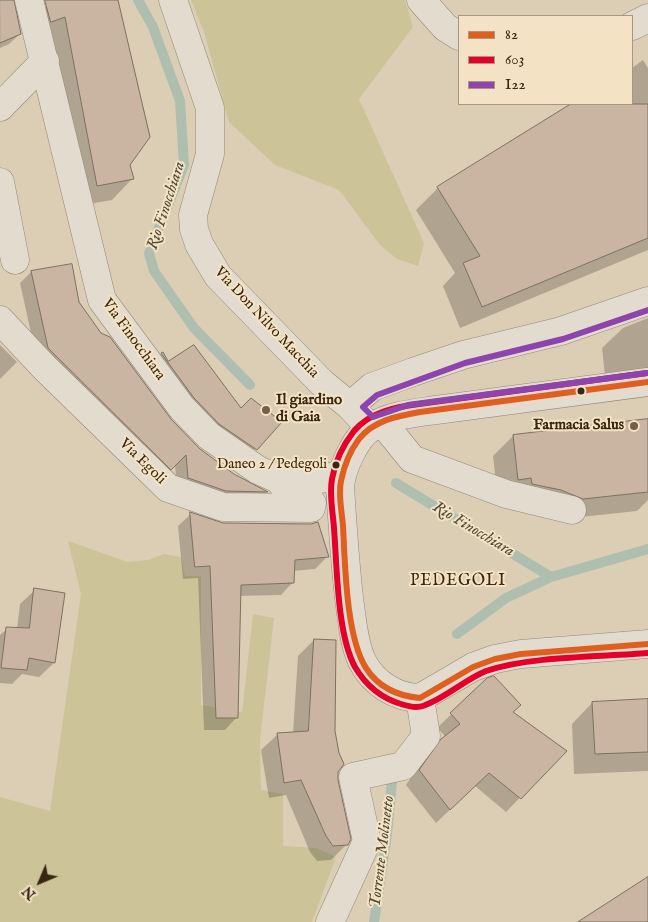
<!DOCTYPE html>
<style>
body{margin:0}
#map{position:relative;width:648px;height:922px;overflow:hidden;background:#dcceb4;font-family:"IM FELL English",serif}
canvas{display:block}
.legend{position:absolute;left:458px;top:15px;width:175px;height:90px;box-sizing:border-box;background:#f3e3c4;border:1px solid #a8977c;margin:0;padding:6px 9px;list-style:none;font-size:15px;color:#382611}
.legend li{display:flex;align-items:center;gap:10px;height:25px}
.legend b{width:25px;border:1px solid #a8977c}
.north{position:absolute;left:15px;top:857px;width:50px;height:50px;-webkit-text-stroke:4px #f3e3c4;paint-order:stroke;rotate:225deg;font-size:14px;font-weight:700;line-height:20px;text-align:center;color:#382611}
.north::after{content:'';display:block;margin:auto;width:18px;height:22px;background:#382611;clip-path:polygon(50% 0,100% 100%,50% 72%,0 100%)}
</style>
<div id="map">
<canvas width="648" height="922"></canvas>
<ul class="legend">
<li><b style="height:6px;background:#df5f20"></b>82</li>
<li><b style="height:6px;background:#e4002b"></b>603</li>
<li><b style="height:6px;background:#8e44ad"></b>I22</li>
</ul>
<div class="north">N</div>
</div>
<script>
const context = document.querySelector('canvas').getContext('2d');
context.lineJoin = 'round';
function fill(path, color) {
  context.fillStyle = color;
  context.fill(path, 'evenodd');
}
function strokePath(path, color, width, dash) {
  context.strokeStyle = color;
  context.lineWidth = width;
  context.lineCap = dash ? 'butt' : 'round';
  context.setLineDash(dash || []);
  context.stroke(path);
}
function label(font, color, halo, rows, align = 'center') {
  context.font = font + ' "IM FELL English",serif';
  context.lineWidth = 4;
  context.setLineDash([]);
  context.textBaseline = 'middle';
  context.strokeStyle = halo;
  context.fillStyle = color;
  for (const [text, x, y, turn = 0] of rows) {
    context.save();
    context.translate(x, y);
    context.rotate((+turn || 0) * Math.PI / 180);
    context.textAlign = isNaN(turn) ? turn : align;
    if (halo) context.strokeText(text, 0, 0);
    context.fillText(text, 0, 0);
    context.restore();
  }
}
const green = new Path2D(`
 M191,0H405L413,27L359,99L424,243L418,266L397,259L380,245L339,190L275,165L229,122L204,32Z
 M68,541L128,562L148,560L164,554L181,557L185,576H201V705L242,712L253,614L274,618L260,740L261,790L283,794V846L317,848L336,857L312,922H0V797L50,811L81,594Z`);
const shadow = new Path2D(`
 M0,0H13L20,34L9,44L0,48Z
 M53,0H116L129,164L132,179L112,200L77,206L40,13Z
 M643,60L648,68V250L460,328L443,286L455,273L416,210L438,188L574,104H632V68Z
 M31,272L78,302L100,334L170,420L199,450L234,475L266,492L255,503L177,490L175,465L159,480L37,360L20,283Z
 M648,318V379L606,385L602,348L623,328Z
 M0,345L17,362L0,379Z
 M162,353L168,362L241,409L280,422L243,461L149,366Z
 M648,420V500L637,511L562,519L498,500L493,456L513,436Z
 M191,514L327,557L315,569L293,571V582L281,595L239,596L237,717L225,730H204L198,578L183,579L178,526Z
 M35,590L54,663L39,677L22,674L12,684L0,683V635L7,629H17L20,604Z
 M314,640L334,731L336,780L347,844L331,860L317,861L310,852L286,795L269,798L261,750L277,735L293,733L298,656Z
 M488,679L512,713L565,751L506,812L475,786L436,823L406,785L427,754L446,737L437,728Z
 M648,701V771L574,774L572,724L592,703Z`);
const stream = new Path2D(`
 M138,0L153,27L180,101L184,165L149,253L154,271L194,328L250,385
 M396,483L551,577
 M457,634L506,598L551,577L648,549
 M374,922L387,834L392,782`);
const building = new Path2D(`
 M0,0H14L21,34L0,43Z
 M45,0H118L150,137L130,165L134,179L97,186L65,17L51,22Z
 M571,104H648V238L482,307L463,263L480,256L437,187Z
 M72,264L79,302L101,333L110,337L171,419L200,449L234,474L268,492L226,491L188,478L186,455L171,470L48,348L31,271Z
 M194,345L241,408L251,398L282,422L257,450L219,424L194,398L161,353L163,352L168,361Z
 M648,419V492L583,499L561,490L532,484L531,478L518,480L513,435Z
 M190,512L223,523L311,524L318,522L329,557L295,560L294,583L241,585L238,718H216L210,566L195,567Z
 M34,588L65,593L55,663L29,658L27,670L1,668L6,627L29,628Z
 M314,639L336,640L335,731L339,753L344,764L338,772V780L351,839L348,845L333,846L326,836L301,780L284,783L277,733L308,731Z
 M494,676L521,705L513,712L567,751L521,799L489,773L450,810L419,770L441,739L460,724L450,713L487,678Z
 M648,699V752L595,754L592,702Z
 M648,877V922H578Z`);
const minor = new Path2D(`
 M29,0L102,300L182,408L209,436L258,470L276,478L299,483L341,475
 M173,0L210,108V154L193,215L194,229L199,244L218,276L322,383L350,406
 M421,0L445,27L459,36
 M632,26L648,18
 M0,107L45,61
 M0,182L15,260
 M0,320L44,367L168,488L223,507L311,508L312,503L286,488L278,479
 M648,382L436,410C416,413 390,415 372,427C355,437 341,470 340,488C343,528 345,567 350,606C353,625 354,644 362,661C373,683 396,698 420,698L473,667L495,659L521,654L648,644
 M362,419L350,406L372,387L413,372L463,355L561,331L648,301
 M382,422L412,459L506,494L572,510
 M330,922L367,841L353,777L403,766L426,736L420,698`);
const bus1 = new Path2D(`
 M648,382L420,412C398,416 374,420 359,439C350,451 344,466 341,481C338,495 342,512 343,526C345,563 346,637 366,668C378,687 398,696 420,698L473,667L495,659L521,654L648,644`);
const bus2 = new Path2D(`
 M647,373L419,404C395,407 370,412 354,431C343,445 335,462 332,479C329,495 333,513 334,528C337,566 337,634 355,667C365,684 381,698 401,704C407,706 417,708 423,706C446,698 464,680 486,671C530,656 600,657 648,653`);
const bus3 = new Path2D(`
 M647,373L408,405L373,417L363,407L377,395L465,363L563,339L648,310`);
const markers = [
 [581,391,4.5,"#382611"],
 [266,410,5,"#71614a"],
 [634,426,5,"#71614a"],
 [336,465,4.5,"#382611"]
];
const busNames = [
 ["Daneo 2 / Pedegoli",327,465]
];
const streetNames = [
 ["Via Don Nilvo Macchia",266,323,47],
 ["Via Finocchiara",133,340,54],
 ["Via Egoli",142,462,44]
];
const poiNames = [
 ["Il giardino",276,401],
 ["di Gaia",276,418],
 ["Farmacia Salus",624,426,"right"]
];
const waterNames = [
 ["Rio Finocchiara",167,206,-72],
 ["Rio Finocchiara",473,530,31],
 ["Torrente Molinetto",383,852,-83]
];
const neighbourhoodNames = [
 ["PEDEGOLI",458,582]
];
fill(green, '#ccc498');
fill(shadow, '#0003');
strokePath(stream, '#aebeaf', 10);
fill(building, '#c9b5a2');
strokePath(building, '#7b7162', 1);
strokePath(minor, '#928877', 29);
strokePath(minor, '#e3dcce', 28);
strokePath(bus1, '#df5f20', 6);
strokePath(bus2, '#e4002b', 6);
strokePath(bus3, '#8e44ad', 6);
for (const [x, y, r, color] of markers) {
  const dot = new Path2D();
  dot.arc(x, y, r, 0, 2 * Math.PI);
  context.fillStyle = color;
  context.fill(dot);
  strokePath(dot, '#f3e3c4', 2);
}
label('14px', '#382611', '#f3e3c4', busNames, 'right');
label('15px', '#382611', '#f3e3c4', streetNames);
label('bold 15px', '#382611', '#f3e3c4', poiNames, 'left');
label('italic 16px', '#504a38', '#f3e3c4', waterNames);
context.letterSpacing = '1px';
label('16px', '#382611', '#f3e3c4', neighbourhoodNames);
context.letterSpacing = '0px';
</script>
